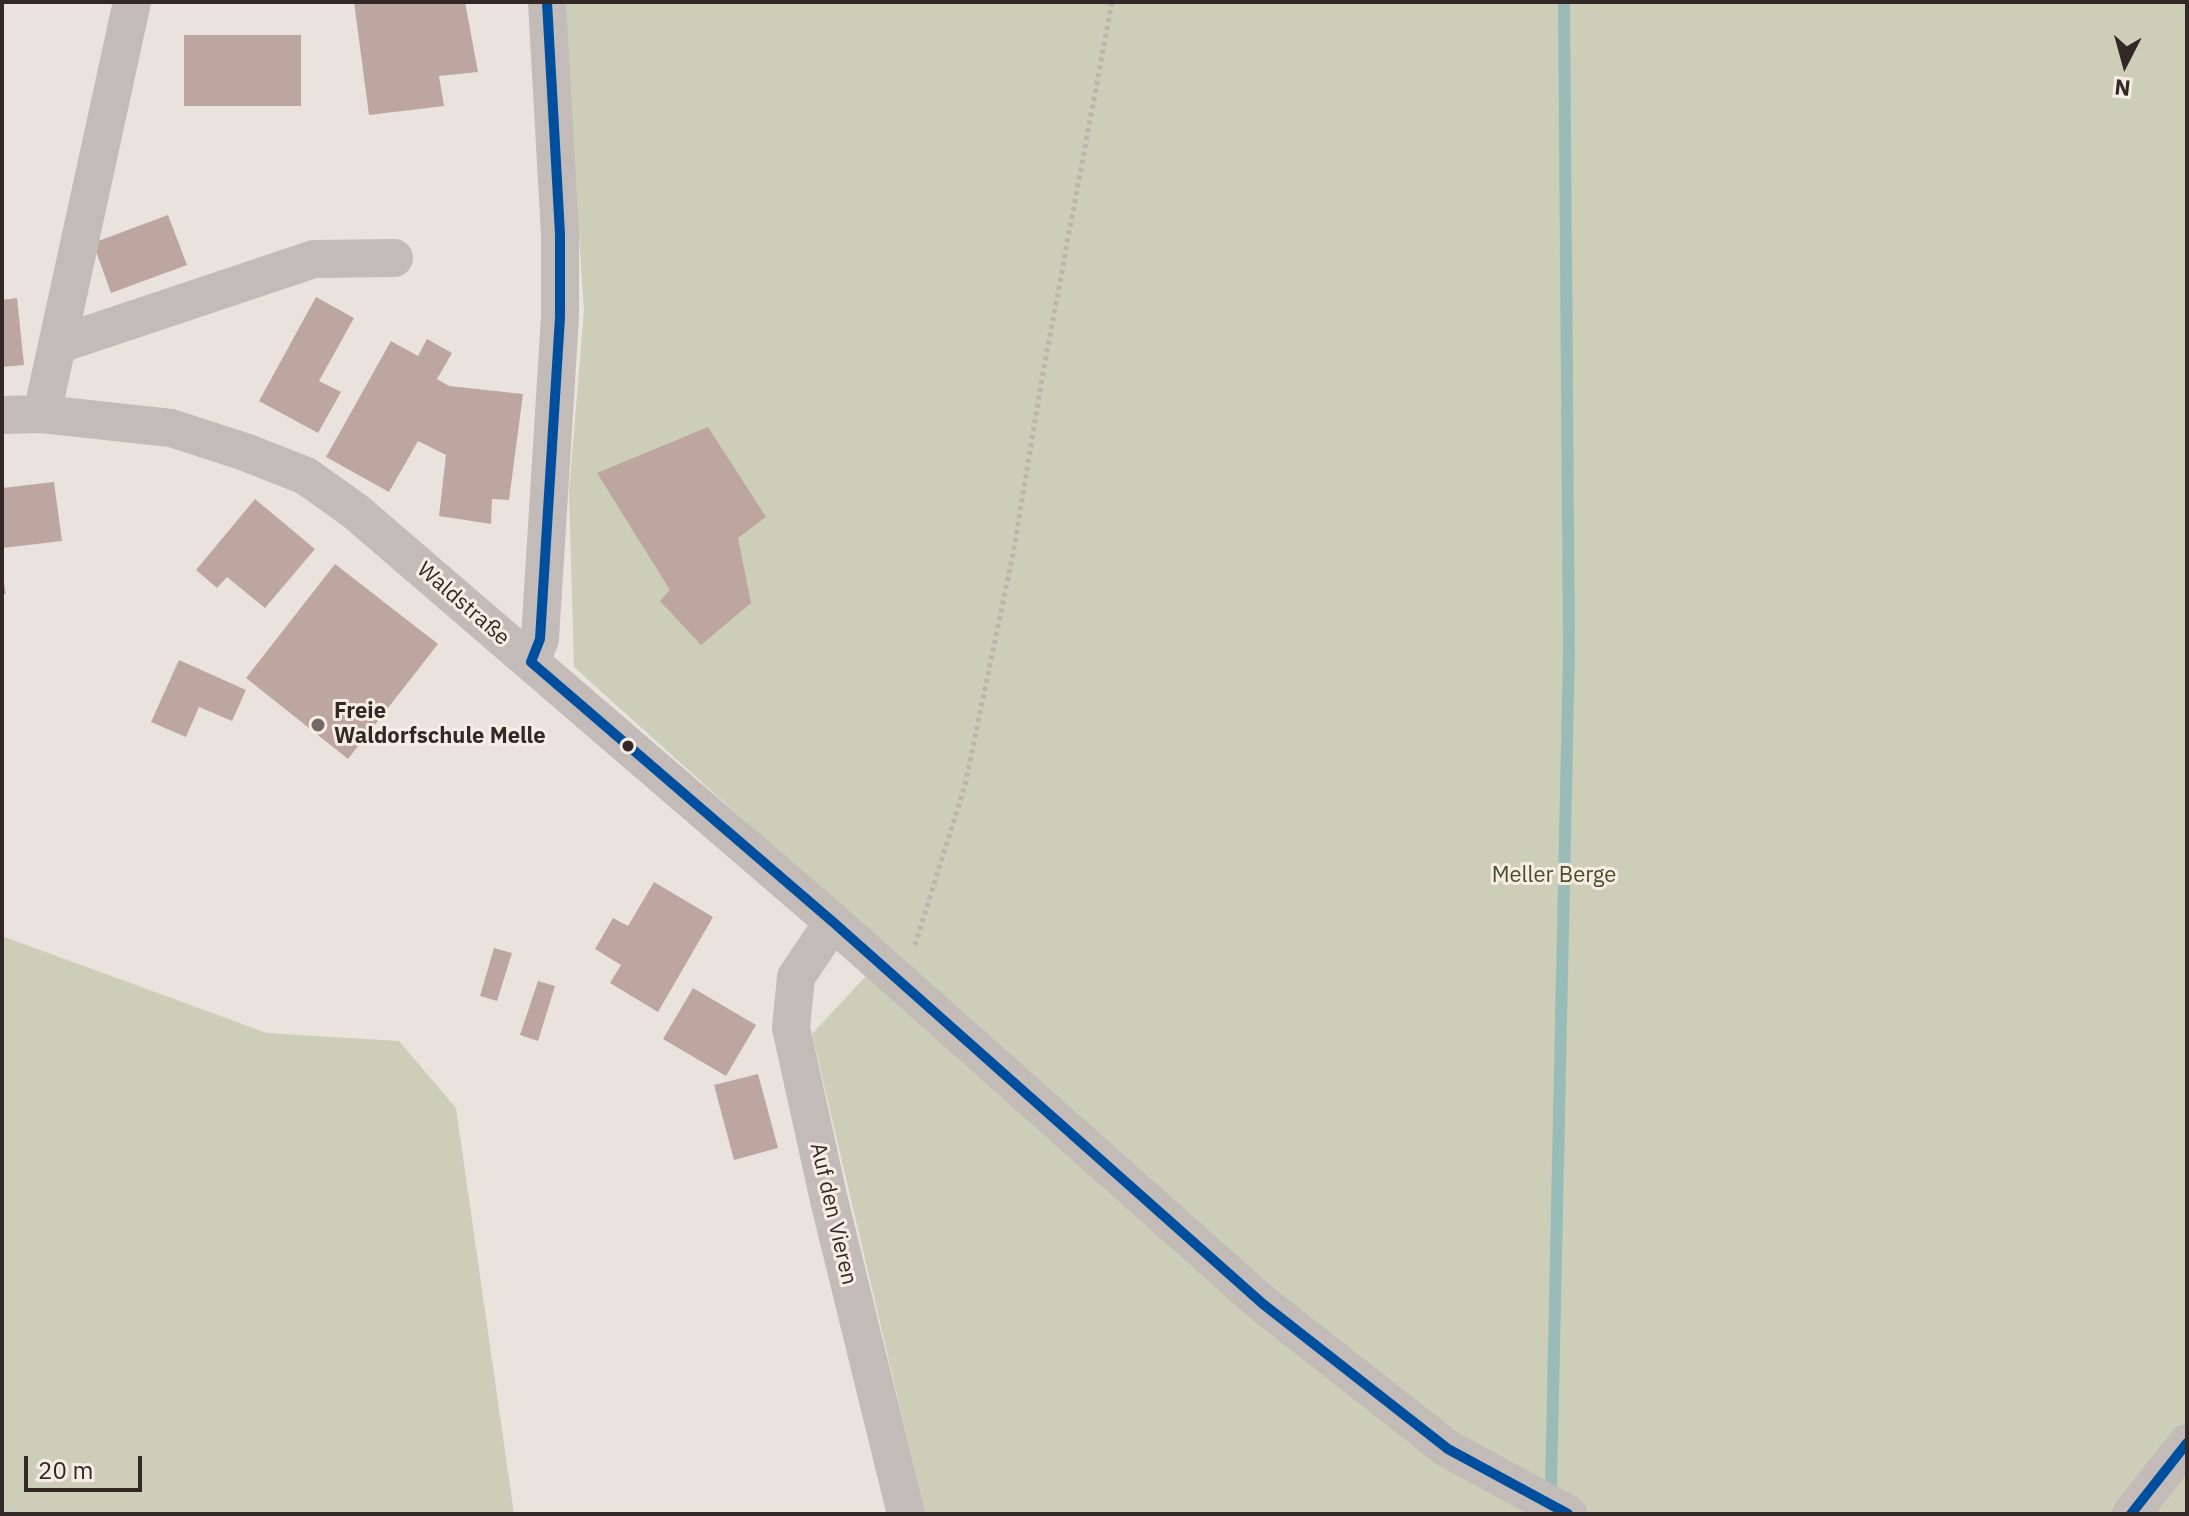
<!DOCTYPE html>
<meta charset="utf-8">
<style>
body{margin:0}
#map{position:relative;width:2189px;height:1516px;overflow:hidden;background:#eae3dd;font-family:"IBM Plex Sans",sans-serif}
canvas{display:block}
.frame{position:absolute;inset:0;border:4px solid #322926;pointer-events:none}
.north{position:absolute;left:2085px;top:24px;width:80px;height:80px;-webkit-text-stroke:6px #f8ede4;paint-order:stroke;rotate:186deg;font-size:22px;font-weight:700;line-height:32px;text-align:center;color:#322926}
.north::after{content:'';display:block;margin:auto;width:28px;height:36px;background:#322926;clip-path:polygon(50% 0,100% 100%,50% 72%,0 100%)}
.scale{position:absolute;left:24px;top:1456px;width:118px;height:36px;box-sizing:border-box;border:4px solid #322926;border-top:0;padding-left:10px;font-size:24px;line-height:28px;white-space:nowrap;color:#322926;-webkit-text-stroke:6px #f8ede4;paint-order:stroke}
</style>
<div id="map">
<canvas width="2189" height="1516"></canvas>
<div class="frame"></div>
<div class="north">N</div>
<div class="scale">20 m</div>
</div>
<script>
const context = document.querySelector('canvas').getContext('2d');
context.lineJoin = 'round';
function fill(path, color) {
  context.fillStyle = color;
  context.fill(path, 'evenodd');
}
function strokePath(path, color, width, dash) {
  context.strokeStyle = color;
  context.lineWidth = width;
  context.lineCap = dash ? 'butt' : 'round';
  context.setLineDash(dash || []);
  context.stroke(path);
}
function label(font, color, halo, rows, align = 'center') {
  context.font = font + ' "IBM Plex Sans",sans-serif';
  context.lineWidth = 6;
  context.setLineDash([]);
  context.textBaseline = 'middle';
  context.strokeStyle = halo;
  context.fillStyle = color;
  for (const [text, x, y, turn = 0] of rows) {
    context.save();
    context.translate(x, y);
    context.rotate((+turn || 0) * Math.PI / 180);
    context.textAlign = isNaN(turn) ? turn : align;
    if (halo) context.strokeText(text, 0, 0);
    context.fillText(text, 0, 0);
    context.restore();
  }
}
const green = new Path2D(`
 M563,2H2187V1514H925L812,1034L889,951L574,667L569,491L584,310Z
 M2,936L267,1033L399,1041L456,1108L514,1514H2Z`);
const stream = new Path2D(`
 M1551,1487L1569,650L1564,2`);
const building = new Path2D(`
 M354,2H465L478,72L439,76L444,106L369,115Z
 M184,35H301V106H184Z
 M168,215L187,265L111,293L93,243Z
 M316,297L354,318L319,381L341,392L318,433L259,401Z
 M17,298L24,365L2,367V300Z
 M427,339L452,353L437,379L449,386L523,394L509,500L492,499L491,524L439,516L446,455L418,441L389,492L326,457L391,341L418,356Z
 M708,427L766,517L738,538L751,603L701,645L660,601L670,590L597,473Z
 M54,482L62,541L2,548V488Z
 M255,499L315,549L265,608L227,577L217,588L196,570Z
 M335,564L438,644L348,759L246,678Z
 M2,573L6,594H2Z
 M179,660L246,690L232,721L199,707L186,737L151,722Z
 M654,882L713,917L658,1012L610,983L621,965L595,949L613,918L628,926Z
 M494,948L512,953L497,1001L480,996Z
 M538,981L555,986L538,1041L520,1035Z
 M693,988L756,1025L726,1076L663,1039Z
 M758,1074L778,1148L734,1160L714,1085Z`);
const path = new Path2D(`
 M915,945L965,785L1013,554L1043,373L1112,2`);
const minor = new Path2D(`
 M57,345L314,259L394,258
 M42,414L132,2
 M2,415L42,414L171,428L245,452L306,476L355,511L833,922L1263,1304L1448,1449L1568,1514
 M531,662L540,639L560,317V234L547,2
 M833,922L796,977L791,1028L829,1200L906,1514
 M2131,1514L2187,1443`);
const bus1 = new Path2D(`
 M531,662L833,922L1263,1304L1448,1449L1568,1514
 M531,662L540,639L560,317V234L547,2
 M2131,1514L2187,1443`);
const markers = [
 [318,725,8,"#726a66"],
 [628,746,7,"#322926"]
];
const streetNames = [
 ["Waldstraße",463,604,41],
 ["Auf den Vieren",833,1214,77]
];
const poiNames = [
 ["Freie",334,712],
 ["Waldorfschule Melle",334,737]
];
const parkNames = [
 ["Meller Berge",1554,876]
];
fill(green, '#ccceb8');
strokePath(stream, '#9abcb9', 12);
fill(building, '#bda69f');
strokePath(path, '#bbb4af', 5, [4, 4]);
strokePath(minor, '#c2bbb7', 38);
strokePath(bus1, '#004f9f', 10);
for (const [x, y, r, color] of markers) {
  const dot = new Path2D();
  dot.arc(x, y, r, 0, 2 * Math.PI);
  context.fillStyle = color;
  context.fill(dot);
  strokePath(dot, '#f8ede4', 3);
}
label('22px', '#322926', '#f8ede4', streetNames);
label('bold 22px', '#322926', '#f8ede4', poiNames, 'left');
label('22px', '#444f2b', '#f8ede4', parkNames);
</script>
